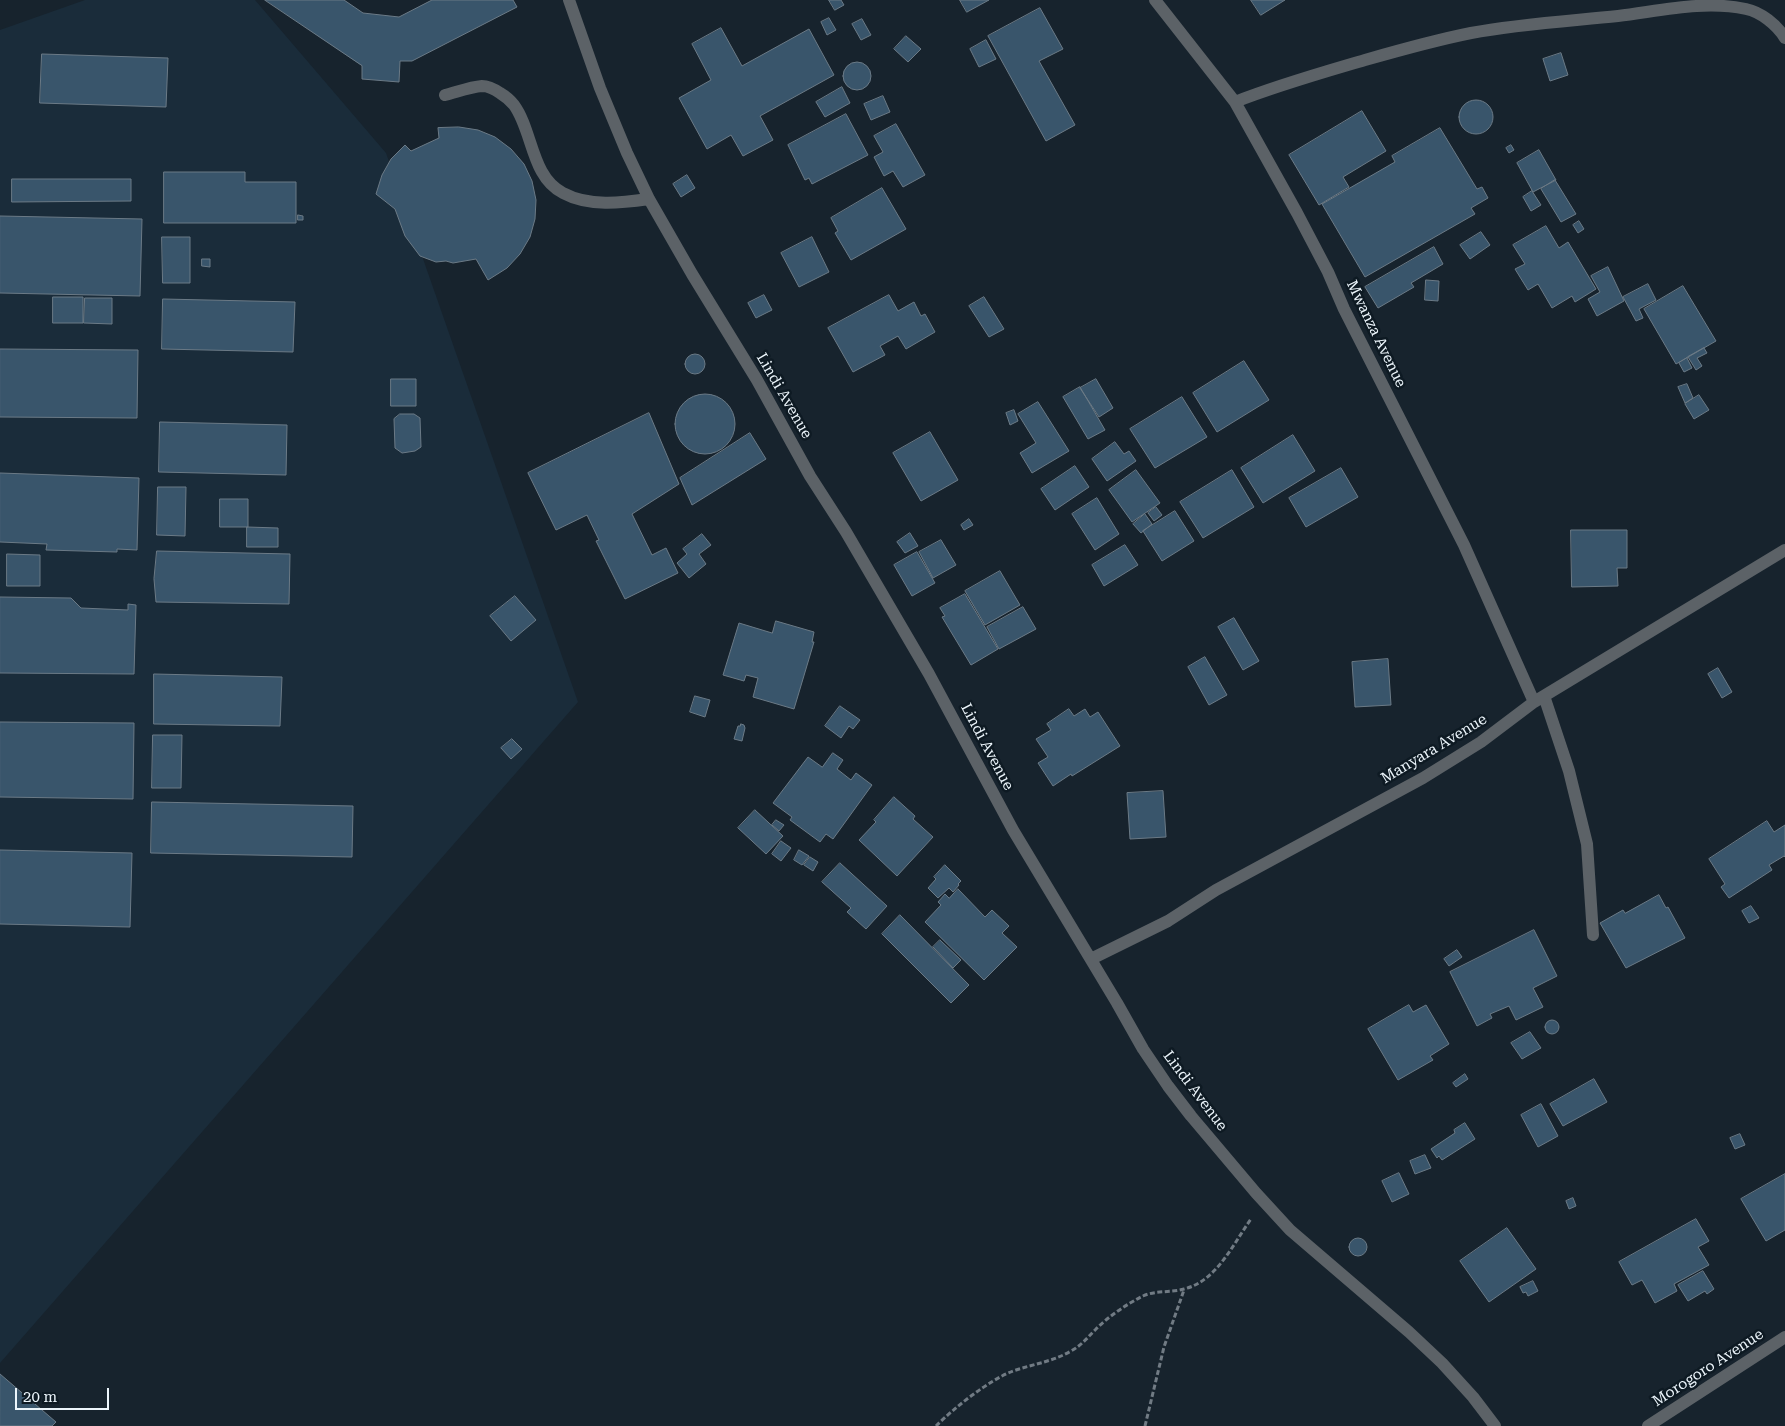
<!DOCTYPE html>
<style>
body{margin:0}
#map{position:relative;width:1785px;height:1426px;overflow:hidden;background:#17232d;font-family:"Roboto Serif",serif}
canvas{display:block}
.scale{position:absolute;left:15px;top:1388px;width:94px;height:22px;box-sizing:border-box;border:2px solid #ecf5fb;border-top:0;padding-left:6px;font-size:15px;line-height:18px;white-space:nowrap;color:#ecf5fb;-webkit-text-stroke:4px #0e1a23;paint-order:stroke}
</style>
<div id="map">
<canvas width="1785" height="1426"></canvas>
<div class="scale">20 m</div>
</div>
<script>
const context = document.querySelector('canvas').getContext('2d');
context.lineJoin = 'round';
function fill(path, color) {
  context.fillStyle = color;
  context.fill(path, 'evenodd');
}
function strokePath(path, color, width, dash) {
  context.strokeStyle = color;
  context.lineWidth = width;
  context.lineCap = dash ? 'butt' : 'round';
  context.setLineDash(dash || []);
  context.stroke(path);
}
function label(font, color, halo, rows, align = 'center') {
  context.font = font + ' "Roboto Serif",serif';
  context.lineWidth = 5;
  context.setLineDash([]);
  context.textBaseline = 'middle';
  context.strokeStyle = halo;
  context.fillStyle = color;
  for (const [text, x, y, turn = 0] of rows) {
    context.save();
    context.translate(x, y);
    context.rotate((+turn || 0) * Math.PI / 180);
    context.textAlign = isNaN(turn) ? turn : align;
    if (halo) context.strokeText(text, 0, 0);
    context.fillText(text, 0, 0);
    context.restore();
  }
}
const built = new Path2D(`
 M85,0H255L386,153L578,702L0,1363V30Z`);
const building = new Path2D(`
 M265,0H344L363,13L399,17L432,0H513L517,7L412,61H400L399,82L362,79V66Z
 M829,0H841L844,5L835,10Z
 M960,0H989L967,12Z
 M1251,0H1285L1261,15Z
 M1040,8L1063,49L1039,61L1075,125L1046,141L988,36Z
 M829,18L836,30L827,35L821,22Z
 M862,19L871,35L861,40L852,24Z
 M721,28L742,66L809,29L834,75L760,116L773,140L743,156L731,135L707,149L679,98L711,80L692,44Z
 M906,36L921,49L908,62L894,49Z
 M986,40L996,59L979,67L970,49Z
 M1561,53L1568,75L1550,81L1543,59Z
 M42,54L168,58L166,107L40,103Z
 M843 76a14 14 0 1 1 28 0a14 14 0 1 1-28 0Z
 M842,87L850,103L825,117L816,102Z
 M883,96L890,112L871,120L864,104Z
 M1459 117a17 17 0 1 1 34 0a17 17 0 1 1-34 0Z
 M1362,111L1386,151L1343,177L1349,187L1319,205L1289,155Z
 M846,114L868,155L812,184L809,178L805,180L788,145Z
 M896,124L925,175L903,187L893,171L884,176L874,157L883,152L874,136Z
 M459,127L478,130L495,137L511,149L524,164L532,181L536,200L535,219L530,237L520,254L507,268L488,280L476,259L453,263L446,261L436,262L420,256L405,236L395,209L376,194L382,175L391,159L405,145L411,151L439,138L438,128Z
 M1440,128L1477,189L1482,187L1488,198L1471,208L1475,214L1365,277L1322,204L1395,162L1392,156Z
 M1511,145L1514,150L1509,153L1506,148Z
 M1539,150L1556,180L1533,192L1517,163Z
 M164,172H245V182H296V223H164Z
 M687,175L695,188L681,197L673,184Z
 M12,179H131V201L12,202Z
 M1555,180L1576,214L1561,222L1541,189Z
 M882,188L906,229L851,260L835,233L838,231L831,218Z
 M1532,191L1541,205L1531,211L1523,197Z
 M298,215L303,216V220H298Z
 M0,216L142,219L140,296L0,293Z
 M1579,221L1584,229L1578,233L1573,225Z
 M1546,226L1559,248L1568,242L1596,289L1575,302L1572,296L1552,308L1538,284L1528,290L1515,269L1525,264L1513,245Z
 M1481,232L1490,245L1470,259L1460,245Z
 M162,237H190V283H163Z
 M812,237L829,272L799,287L781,253Z
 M1434,247L1443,264L1411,283L1414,287L1378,308L1365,287Z
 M202,259H210V267L202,266Z
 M1608,267L1624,301L1597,316L1588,299L1600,292L1591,276Z
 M1426,280L1439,281L1438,301L1425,300Z
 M1648,284L1656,300L1639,309L1643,318L1636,321L1623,297Z
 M1683,286L1716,341L1676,364L1644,309Z
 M764,295L772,310L756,318L748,303Z
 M889,295L898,311L914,302L921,316L925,314L935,332L906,349L898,336L880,346L885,355L853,372L828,328Z
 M53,297H83V323H53Z
 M984,297L1004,329L989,337L969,306Z
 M85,298H112V324L84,323Z
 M163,299L295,302L293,352L162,349Z
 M1704,348L1707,353L1697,358L1702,366L1696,370L1688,357Z
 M0,349L138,350L137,418L0,417Z
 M685 364a10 10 0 1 1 20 0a10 10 0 1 1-20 0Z
 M1687,358L1692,368L1684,372L1679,363Z
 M1244,361L1269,400L1217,432L1193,393Z
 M391,379H416V406H391Z
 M1096,379L1113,408L1099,417L1080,388Z
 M1687,384L1693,398L1685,403L1678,387Z
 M1080,387L1105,430L1088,439L1063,397Z
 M675 424a30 30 0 1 1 60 0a30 30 0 1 1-60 0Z
 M1699,395L1709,410L1694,419L1685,404Z
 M1182,397L1207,437L1155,468L1130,429Z
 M1038,402L1069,451L1032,473L1020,453L1036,443L1018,414Z
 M1014,410L1018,421L1010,425L1006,413Z
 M649,413L679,484L632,514L652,555L666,548L678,573L625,599L596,541L599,540L587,515L556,530L528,473Z
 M400,414H414L420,418L421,447L415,451L402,453L395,448L394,419Z
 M160,422L287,425L286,475L159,472Z
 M930,432L958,480L921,501L893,453Z
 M750,433L766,459L692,505L680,478Z
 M1293,435L1315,471L1263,503L1241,468Z
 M1115,442L1124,454L1129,451L1136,461L1107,481L1092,459Z
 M1075,466L1089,487L1055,510L1041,489Z
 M1341,468L1358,497L1306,527L1289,498Z
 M1136,470L1160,503L1132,522L1109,490Z
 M1232,470L1254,507L1203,538L1180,502Z
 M0,473L139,478L137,550L117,549V552L46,550L47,544L0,542Z
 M158,487H186L185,536L157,535Z
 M1097,498L1119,534L1095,550L1072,514Z
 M220,499H248V527H220Z
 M1156,507L1162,515L1154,521L1148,513Z
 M1175,511L1194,541L1162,561L1143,531Z
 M1145,514L1152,524L1141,533L1133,524Z
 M969,519L973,525L964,530L961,525Z
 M247,527L278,528V547H247Z
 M1571,530H1627V568H1617L1618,586L1572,587Z
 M910,533L918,546L905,553L897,542Z
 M702,534L711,545L699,554L706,564L689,578L677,563L687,554L683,549Z
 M941,540L956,565L933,578L919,552Z
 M1125,545L1138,565L1104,586L1092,565Z
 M157,551L290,554L289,604L156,602L154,579Z
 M917,552L935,583L912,596L894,565Z
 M7,554L40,555V586H7Z
 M1000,571L1020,605L985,625L965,591Z
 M965,594L998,649L971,665L942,617L945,616L940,608Z
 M515,596L536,620L511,641L490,616Z
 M0,597L71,598L81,608L128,610V604L136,605L134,674L0,673Z
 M1023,607L1036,629L999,649L987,627Z
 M1234,618L1259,661L1243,670L1218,627Z
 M776,621L814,632L812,642H814L794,709L753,697L758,678L746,675L744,681L723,675L739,623L772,633Z
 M1205,657L1227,695L1209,705L1188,667Z
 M1388,659L1391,705L1355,707L1352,662Z
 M1718,668L1732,692L1722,698L1708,674Z
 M154,674L282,677L280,726L154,724Z
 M695,696L710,700L705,717L690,712Z
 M840,706L860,720L853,729L849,726L841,738L825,726Z
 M1069,709L1074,716L1085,709L1090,717L1098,712L1120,746L1072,776L1071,774L1053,786L1038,763L1048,757L1036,739L1051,730L1047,724Z
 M0,722L134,723L133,799L0,797Z
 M741,724L744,725L745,728L742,741L734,739L738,726H740Z
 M153,735H182L181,788H152Z
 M512,739L522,749L511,759L501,748Z
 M833,753L843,760L837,769L851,780L856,773L872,785L833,839L826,834L820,842L790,820L792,817L773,803L808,757L822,767Z
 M1163,791L1166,837L1130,839L1127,793Z
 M894,797L915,816L913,819L933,837L897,876L859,840L876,822L874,820Z
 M152,802L353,806L352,857L151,853Z
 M755,810L783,836L766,854L738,828Z
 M776,820L784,825L779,831L772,825Z
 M1767,821L1774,832L1785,825V857L1784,856L1769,865L1772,870L1729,898L1721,887L1725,884L1709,859Z
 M781,841L791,848L781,861L772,854Z
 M0,850L132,853L130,927L0,924Z
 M799,850L809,856L802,865L794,860Z
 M810,857L818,862L813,871L804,865Z
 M840,863L887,906L866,929L847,912L851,908L822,882Z
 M945,865L961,881L958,884L959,885L953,892L949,888L938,898L928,888L936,879L934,877Z
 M958,889L985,917L992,910L1009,926L1002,933L1017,947L984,980L925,922L941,905L938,902L945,894L949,898Z
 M1659,895L1666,908L1668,907L1685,938L1626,968L1600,923L1623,910L1625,913Z
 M1751,906L1759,918L1749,923L1742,911Z
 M900,915L969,985L951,1003L882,934Z
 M1534,930L1557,976L1533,988L1543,1007L1516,1020L1509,1006L1490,1014L1492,1018L1477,1026L1450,972Z
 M940,940L961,960L953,968L933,947Z
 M1457,950L1462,957L1449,966L1444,959Z
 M1409,1005L1413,1012L1426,1005L1449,1044L1430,1056L1433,1060L1398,1080L1368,1029Z
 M1545 1027a7 7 0 1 1 14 0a7 7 0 1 1-14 0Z
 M1530,1032L1541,1048L1522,1059L1511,1043Z
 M1465,1074L1468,1079L1456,1087L1453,1083Z
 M1594,1079L1607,1102L1563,1126L1550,1104Z
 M1541,1104L1558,1136L1538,1147L1521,1115Z
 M1465,1123L1475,1139L1442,1160L1439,1156L1437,1158L1431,1149L1455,1133L1454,1130Z
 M1740,1134L1745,1145L1735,1149L1730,1138Z
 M1425,1155L1431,1168L1415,1174L1410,1161Z
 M1399,1173L1409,1194L1392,1202L1382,1181Z
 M1785,1174V1230L1766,1241L1741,1199Z
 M1573,1198L1576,1206L1569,1209L1566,1201Z
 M1696,1219L1709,1241L1698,1247L1709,1265L1674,1284L1677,1291L1655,1303L1642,1280L1632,1285L1619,1262Z
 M1507,1228L1536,1269L1489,1302L1460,1261Z
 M1349 1247a9 9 0 1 1 18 0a9 9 0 1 1-18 0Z
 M1703,1271L1714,1289L1707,1294L1705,1291L1688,1301L1678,1285Z
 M1533,1281L1538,1291L1528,1296L1526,1292L1523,1293L1520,1287Z
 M0,1374L56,1422L52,1426H0Z`);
const path = new Path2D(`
 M936,1426C954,1408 989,1380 1013,1371C1033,1364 1052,1362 1071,1351C1082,1345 1088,1337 1096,1329C1109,1316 1127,1304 1143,1296C1156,1290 1171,1293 1184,1289C1217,1281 1233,1244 1251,1219
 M1145,1426L1164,1347L1184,1290`);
const minor = new Path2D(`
 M569,0L600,88L627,153L649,199L692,274L757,380L810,476L846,532L929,674L1013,830L1117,1003L1143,1049L1168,1086L1191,1116L1256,1193L1290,1230L1409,1332L1442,1363L1473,1397L1495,1426
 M1155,0L1235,102L1297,213L1328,272L1344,309L1464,545L1534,702
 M445,95C457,92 470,87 482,86C489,86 494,89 500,93C505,96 510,100 514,105C533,131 531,177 563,193C589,207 621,203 649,199
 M1235,102C1278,85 1321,73 1365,60C1400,50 1436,40 1471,33C1519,24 1570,21 1618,16C1660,11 1704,0 1746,9C1761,12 1777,25 1785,38
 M1544,696L1569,771L1587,844L1593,935
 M1091,959L1168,921L1216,890L1423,778L1481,742L1534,702L1785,550
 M1648,1426L1785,1337`);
const streetNames = [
 ["Mwanza Avenue",1376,334,64],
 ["Lindi Avenue",784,396,60],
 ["Lindi Avenue",987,747,62],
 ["Manyara Avenue",1434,749,-31],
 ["Lindi Avenue",1195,1091,53],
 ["Morogoro Avenue",1708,1368,-33]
];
fill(built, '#1a2c3a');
fill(building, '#39556b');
strokePath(building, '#6b7a86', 1);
strokePath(path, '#717b84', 3, [5, 2.5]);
strokePath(minor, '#5c6267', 12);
label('15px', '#ecf5fb', '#0e1a23', streetNames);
</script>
